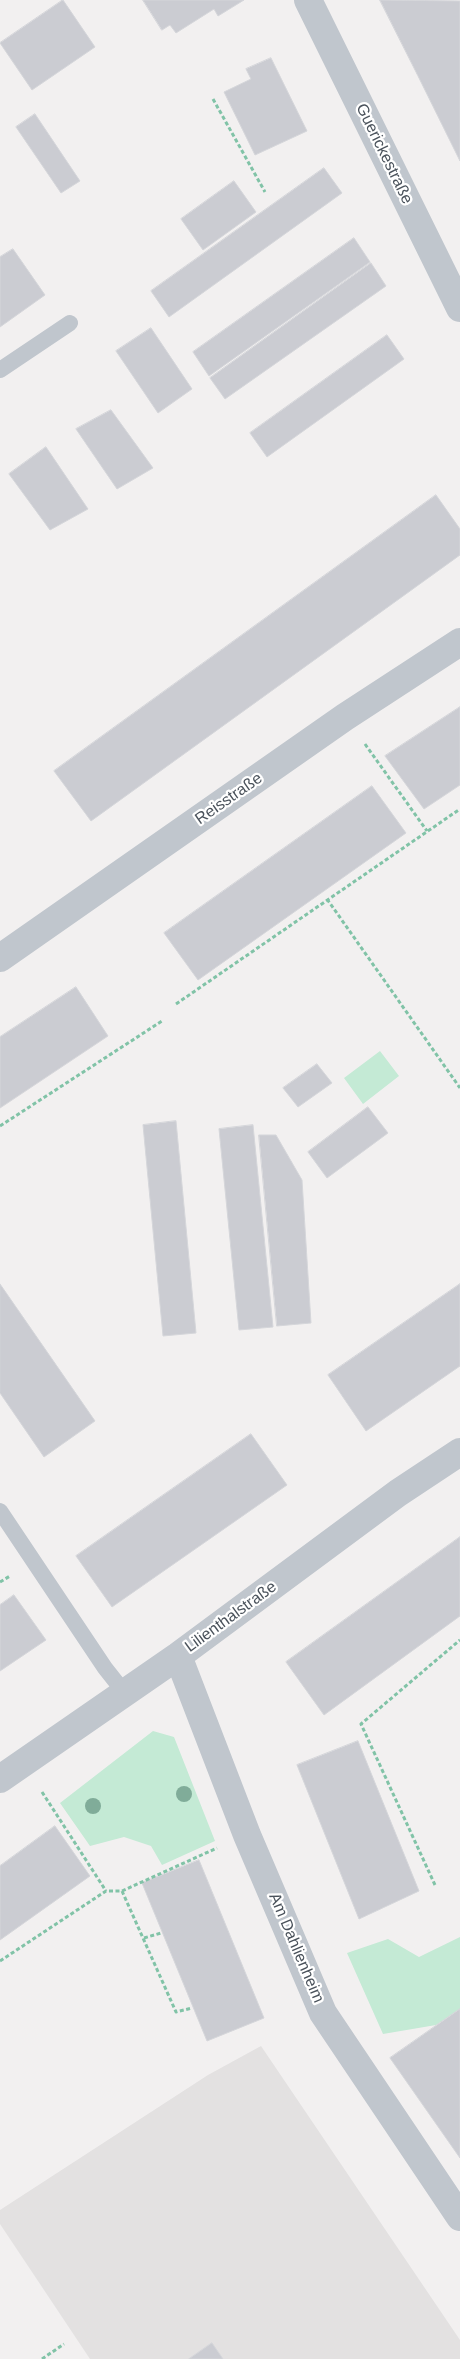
<!DOCTYPE html>
<meta charset="utf-8">
<style>
body{margin:0}
canvas{display:block;background:#f2f0f0}
</style>
<canvas width="460" height="2359"></canvas>
<script>
const context = document.querySelector('canvas').getContext('2d');
context.lineJoin = 'round';
function fill(path, color) {
  context.fillStyle = color;
  context.fill(path, 'evenodd');
}
function strokePath(path, color, width, dash) {
  context.strokeStyle = color;
  context.lineWidth = width;
  context.lineCap = dash ? 'butt' : 'round';
  context.setLineDash(dash || []);
  context.stroke(path);
}
function label(font, color, halo, rows, align = 'center') {
  context.font = font + ' Helvetica,sans-serif';
  context.lineWidth = 4.5;
  context.setLineDash([]);
  context.textBaseline = 'middle';
  context.strokeStyle = halo;
  context.fillStyle = color;
  for (const [text, x, y, turn = 0] of rows) {
    context.save();
    context.translate(x, y);
    context.rotate((+turn || 0) * Math.PI / 180);
    context.textAlign = isNaN(turn) ? turn : align;
    if (halo) context.strokeText(text, 0, 0);
    context.fillText(text, 0, 0);
    context.restore();
  }
}
const education = new Path2D(`
 M261,2046L460,2340V2359H90L0,2224V2210L208,2075Z`);
const green = new Path2D(`
 M380,1051L399,1076L363,1104L344,1078Z
 M153,1731L174,1737L215,1841L162,1865L151,1846L124,1837L90,1846L60,1803Z
 M460,1937V2009L436,2025L383,2034L347,1953L388,1939L419,1957Z`);
const building = new Path2D(`
 M63,0L95,47L32,90L0,43Z
 M143,0H244L218,16L214,9L176,33L170,25L162,30Z
 M380,0L460,1V161L418,76Z
 M271,58L307,131L255,155L224,92L251,79L246,69Z
 M35,114L80,181L61,193L16,127Z
 M324,168L342,193L169,317L151,291Z
 M234,181L256,212L203,250L181,219Z
 M354,238L370,262L209,376L193,352Z
 M13,249L45,295L0,327V257Z
 M371,263L386,286L225,399L210,378Z
 M151,328L192,389L158,413L116,351Z
 M387,335L404,359L267,457L250,433Z
 M111,410L153,468L117,489L76,429Z
 M46,447L88,509L50,530L9,474Z
 M436,495L460,529V555L91,821L54,771Z
 M460,707V785L424,809L385,756Z
 M372,786L406,833L198,980L164,933Z
 M76,987L108,1036L0,1108V1037Z
 M317,1064L332,1083L298,1107L283,1088Z
 M368,1107L388,1133L327,1178L308,1152Z
 M176,1121L196,1333L163,1336L143,1125Z
 M253,1125L273,1327L239,1330L219,1129Z
 M259,1135H276L302,1180L311,1323L277,1326Z
 M0,1284L95,1421L44,1457L0,1393Z
 M460,1284V1366L366,1431L328,1375Z
 M251,1434L287,1485L112,1607L76,1556Z
 M460,1537V1616L324,1715L286,1662Z
 M14,1595L46,1640L0,1671V1605Z
 M358,1741L419,1891L359,1919L297,1765Z
 M55,1826L90,1876L0,1940V1866Z
 M199,1860L264,2018L207,2041L142,1883Z
 M460,2009V2158L390,2058Z
 M212,2343L223,2359H189Z`);
const path = new Path2D(`
 M213,99L265,192
 M365,744L427,831
 M327,899L460,1088
 M176,1004L460,809
 M0,1126L162,1021
 M0,1582L10,1576
 M42,1792L106,1891
 M435,1885L361,1724L460,1640
 M122,1891L217,1848
 M144,1938L161,1933
 M0,1961L106,1891H122L176,2012L192,2008
 M42,2359L64,2344`);
const lane = new Path2D(`
 M0,370L70,323
 M0,1511L105,1668L124,1692`);
const street = new Path2D(`
 M308,0L460,308
 M0,958L345,717L460,642
 M178,1656L247,1835L323,2013L460,2217
 M0,1779L178,1656L398,1493L460,1452`);
const trees = [
 [184,1794],
 [93,1806]
];
const streetNames = [
 ["Guerickestraße",384,154,64],
 ["Reisstraße",229,799,-35],
 ["Lilienthalstraße",231,1617,-36],
 ["Am Dahlienheim",296,1948,67]
];
fill(education, '#e3e1e1');
fill(green, '#c4ead5');
fill(building, '#cbccd2');
strokePath(building, '#d5d6da', 1);
strokePath(path, '#81c3a7', 3, [4, 2.5]);
strokePath(lane, '#c0c6cd', 16);
strokePath(street, '#c0c6cd', 28);
context.fillStyle = '#80ac99';
for (const [x, y] of trees) {
  context.beginPath();
  context.arc(x, y, 8, 0, 2 * Math.PI);
  context.fill();
}
label('16px', '#4a525b', '#fff', streetNames);
</script>
